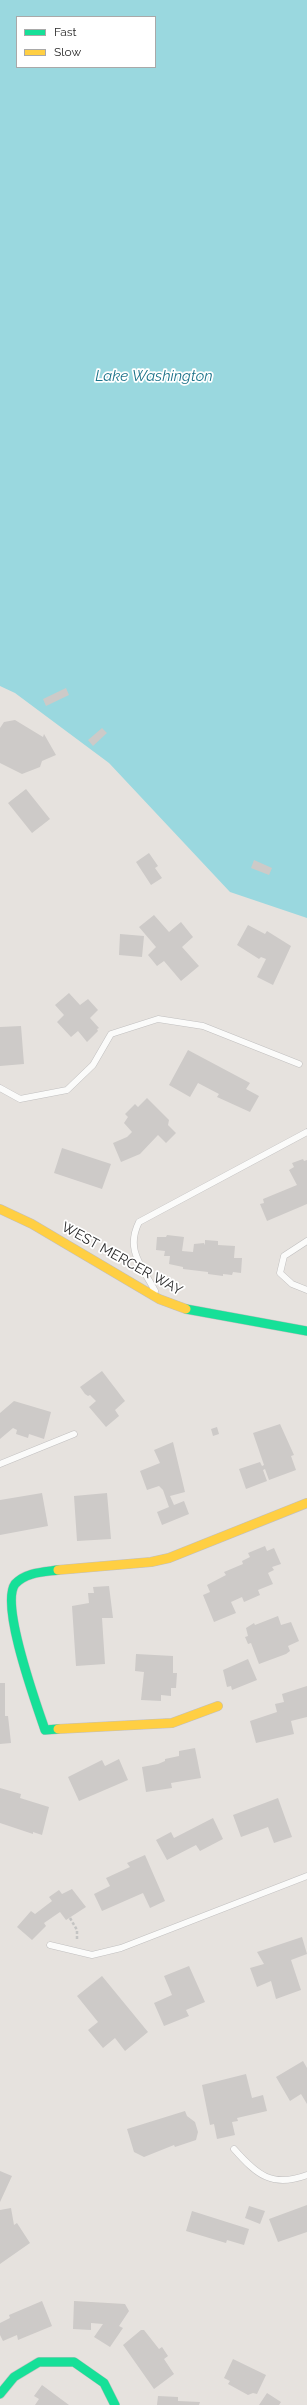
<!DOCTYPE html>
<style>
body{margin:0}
#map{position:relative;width:307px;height:2405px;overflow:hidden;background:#e6e2de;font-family:Raleway,sans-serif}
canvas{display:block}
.legend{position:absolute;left:16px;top:16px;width:140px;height:52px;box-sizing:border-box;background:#fff;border:1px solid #a9a9a9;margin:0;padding:5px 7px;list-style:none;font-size:12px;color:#282828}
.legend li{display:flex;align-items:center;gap:8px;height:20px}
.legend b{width:20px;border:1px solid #a9a9a9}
</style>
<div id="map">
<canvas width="307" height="2405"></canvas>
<ul class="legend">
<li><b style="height:5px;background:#16e098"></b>Fast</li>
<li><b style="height:5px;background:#ffcf43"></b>Slow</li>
</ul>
</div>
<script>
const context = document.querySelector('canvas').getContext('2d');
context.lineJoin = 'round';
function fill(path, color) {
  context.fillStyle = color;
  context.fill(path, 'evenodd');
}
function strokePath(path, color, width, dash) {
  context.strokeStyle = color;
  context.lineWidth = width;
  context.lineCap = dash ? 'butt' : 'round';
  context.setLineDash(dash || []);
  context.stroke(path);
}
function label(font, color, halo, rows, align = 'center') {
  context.font = font + ' Raleway,sans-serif';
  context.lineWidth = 3.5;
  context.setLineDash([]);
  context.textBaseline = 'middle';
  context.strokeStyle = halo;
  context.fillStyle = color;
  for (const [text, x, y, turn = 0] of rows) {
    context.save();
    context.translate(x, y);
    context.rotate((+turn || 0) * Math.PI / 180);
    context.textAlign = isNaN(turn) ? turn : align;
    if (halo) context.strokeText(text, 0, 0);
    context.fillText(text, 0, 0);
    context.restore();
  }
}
const water = new Path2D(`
 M0,0H307V918L230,892L109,763L15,693L0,686ZM17,17H155V67H17Z`);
const building = new Path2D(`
 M66,688L69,695L46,706L43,699Z
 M15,720L43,737L44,734L56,755L42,761L40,767L22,774L0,763V728L4,722Z
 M102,728L107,733L93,746L88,740Z
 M26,789L50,819L32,833L8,803Z
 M149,853L158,866L155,868L162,878L151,885L136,862Z
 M254,860L272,868L269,875L251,868Z
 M154,915L169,932L181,922L193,937L182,947L199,966L181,981L164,961L157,966L148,955L156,947L139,927Z
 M248,925L265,934L267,931L291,946L273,985L257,977L266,959L261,957L259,959L237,945Z
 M120,934L144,936L142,957L119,955Z
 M69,993L80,1005L88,999L98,1010L90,1018L99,1028L97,1029L98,1031L87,1042L78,1031L71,1037L57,1022L64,1015L55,1005Z
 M21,1026L24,1064L0,1066V1027Z
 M188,1050L250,1083L246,1089L259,1096L250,1112L217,1097L219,1094L198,1083L190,1097L169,1085Z
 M147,1098L169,1120L168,1125L176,1133L166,1143L158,1135L140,1154L121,1162L113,1143L127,1137L132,1132L124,1123L128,1117L125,1114L135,1104L138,1107Z
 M62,1148L111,1164L102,1189L54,1173Z
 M303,1159L304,1161L307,1160V1204L267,1221L260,1204L264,1203L263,1199L297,1185L289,1170L294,1167L292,1163Z
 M167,1235L184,1237L182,1251L193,1252L194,1244L204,1243L205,1245V1240L218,1241V1245L235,1246L234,1258H242L241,1273L233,1272L232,1275L223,1274V1276L208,1274V1272L183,1269V1267L169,1264L170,1256H164L165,1251L156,1250L157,1237H166Z
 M102,1371L125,1401L115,1410L119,1416L106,1427L89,1407L96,1401L90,1395L88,1396L85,1394L80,1387Z
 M14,1401L51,1412L44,1439L29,1434L28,1438L16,1434L17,1430L13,1428L0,1439V1413Z
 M280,1424L294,1455L291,1456L296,1470L269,1480L265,1469L263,1470L267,1481L246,1489L239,1469L260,1462L262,1466L264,1465L253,1433Z
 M217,1427L219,1434L213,1436L211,1429Z
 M173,1442L185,1492L170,1496L174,1505L184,1501L189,1514L162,1525L157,1512L169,1507L163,1490L159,1486L147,1490L140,1471L160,1463L154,1450Z
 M42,1493L48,1526L0,1535V1500Z
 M107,1493L111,1539L77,1541L74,1496Z
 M265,1546L267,1551L274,1548L281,1564L272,1567L274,1570L268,1573L273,1584L258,1590L260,1595L244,1602L242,1597L231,1602L236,1613L214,1622L203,1595L210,1592L207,1585L226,1575L224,1572L243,1564L242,1561L250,1557L248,1553Z
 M109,1586L113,1618H102L105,1664L76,1666L72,1606L89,1603L88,1593H94L93,1587Z
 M278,1616L281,1625L291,1622L299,1641L288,1646L290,1651L286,1654L259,1664L251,1643L248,1644L245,1637L248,1636L246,1628L254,1623L255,1625Z
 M136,1654L173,1656V1673H177L176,1688H171V1696L161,1695V1701L141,1700L144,1672L135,1671Z
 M248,1659L257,1680L232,1690L231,1686L227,1687L223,1670Z
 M0,1683H5V1716H8L11,1743L0,1744Z
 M307,1686V1717L291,1721L294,1734L256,1743L250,1721L277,1712L275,1704L284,1702L282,1694Z
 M195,1748L201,1778L171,1783L172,1788L146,1792L142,1767L158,1764L165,1761V1759L179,1756V1751Z
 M119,1759L128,1780L79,1801L68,1777L102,1760L105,1766Z
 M0,1788L21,1794L20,1798L49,1807L42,1835L33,1832V1834L0,1823Z
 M278,1798L292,1837L274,1843L268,1827L241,1837L233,1815Z
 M213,1818L223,1839L200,1851L196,1845L167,1860L156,1840L171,1832L174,1838Z
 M145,1855L165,1901L150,1908L143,1893L102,1911L94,1894L110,1886L106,1878L130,1867L127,1863Z
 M72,1889L86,1907L66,1920L60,1912L44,1923L46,1926L32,1940L17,1927L31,1911L35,1914L52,1901L49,1897L59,1890L62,1894Z
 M302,1937L307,1954L291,1960L301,1990L276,1999L271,1981L257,1987L250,1968L264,1964L257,1952Z
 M189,1966L205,2002L186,2010L189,2016L164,2026L154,2003L172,1995L164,1976Z
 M102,1976L148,2032L125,2051L115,2038L103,2048L88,2030L98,2022L77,1996Z
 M303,2061L307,2068V2104L301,2094L290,2101L276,2077Z
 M246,2074L252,2098L263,2095L267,2111L237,2118L238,2121L232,2122L235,2135L217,2139L214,2124L210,2125L202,2085Z
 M185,2111L187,2116L195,2122L198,2132L196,2140L175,2147L174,2145L144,2157L134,2152L127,2129Z
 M0,2171L12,2176L0,2202Z
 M307,2205V2232L278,2242L269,2219Z
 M249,2206L265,2211L260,2224L245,2218Z
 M11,2208L14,2225L17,2223L30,2243L0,2264V2210Z
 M192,2211L249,2229L244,2245L227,2240L226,2243L186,2231Z
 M42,2301L52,2326L18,2340L17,2335L3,2341L0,2335V2323L10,2318L9,2315Z
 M74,2301L125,2304L129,2311L119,2326L123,2328L110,2347L94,2337L103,2324L91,2323V2330L73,2329Z
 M141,2330H144L159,2349L162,2347L168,2356L164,2359L174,2374L154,2389L123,2345Z
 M233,2359L266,2375L257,2394L253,2393L248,2395L228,2384L230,2381L224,2378Z
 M42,2385L69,2405H35L39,2399L34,2396Z
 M267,2393L281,2402L279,2405H259Z
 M158,2396L178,2397V2401L200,2402L199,2405H157Z`);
const path = new Path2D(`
 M70,1918L77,1930V1941`);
const lane = new Path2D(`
 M0,1088L20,1099L67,1090L93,1065L111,1034L158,1019L203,1026L299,1064
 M307,1241L284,1256L280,1273L292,1284L307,1290
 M155,1291C142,1266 125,1250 139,1222L307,1132
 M0,1464L74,1434
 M50,1945L92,1955L121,1948L307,1876
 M234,2149C257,2175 272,2188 307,2175`);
const fast = new Path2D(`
 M186,1309L307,1331
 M58,1729L45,1730C36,1703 0,1605 15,1584C26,1572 44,1572 58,1570
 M0,2394L14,2377L39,2362H74L104,2383L115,2405`);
const slow = new Path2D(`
 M0,1209L32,1224L159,1299L186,1309
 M58,1570L151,1562L169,1558L307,1503
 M58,1729L172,1723L218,1706`);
const streetNames = [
 ["WEST MERCER WAY",122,1259,29]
];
const waterNames = [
 ["Lake Washington",154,376]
];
fill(water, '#9ad8df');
fill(building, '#cdcac8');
strokePath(lane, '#c0bfbf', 7);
strokePath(fast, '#c0bfbf', 10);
strokePath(slow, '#c0bfbf', 10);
strokePath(path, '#c4c4c3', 2.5, [3, 2]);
strokePath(lane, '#fbfbfa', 6);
strokePath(fast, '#16e098', 9);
strokePath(slow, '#ffcf43', 9);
label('14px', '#282828', '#fff', streetNames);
label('italic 15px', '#1b7289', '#fff', waterNames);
</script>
